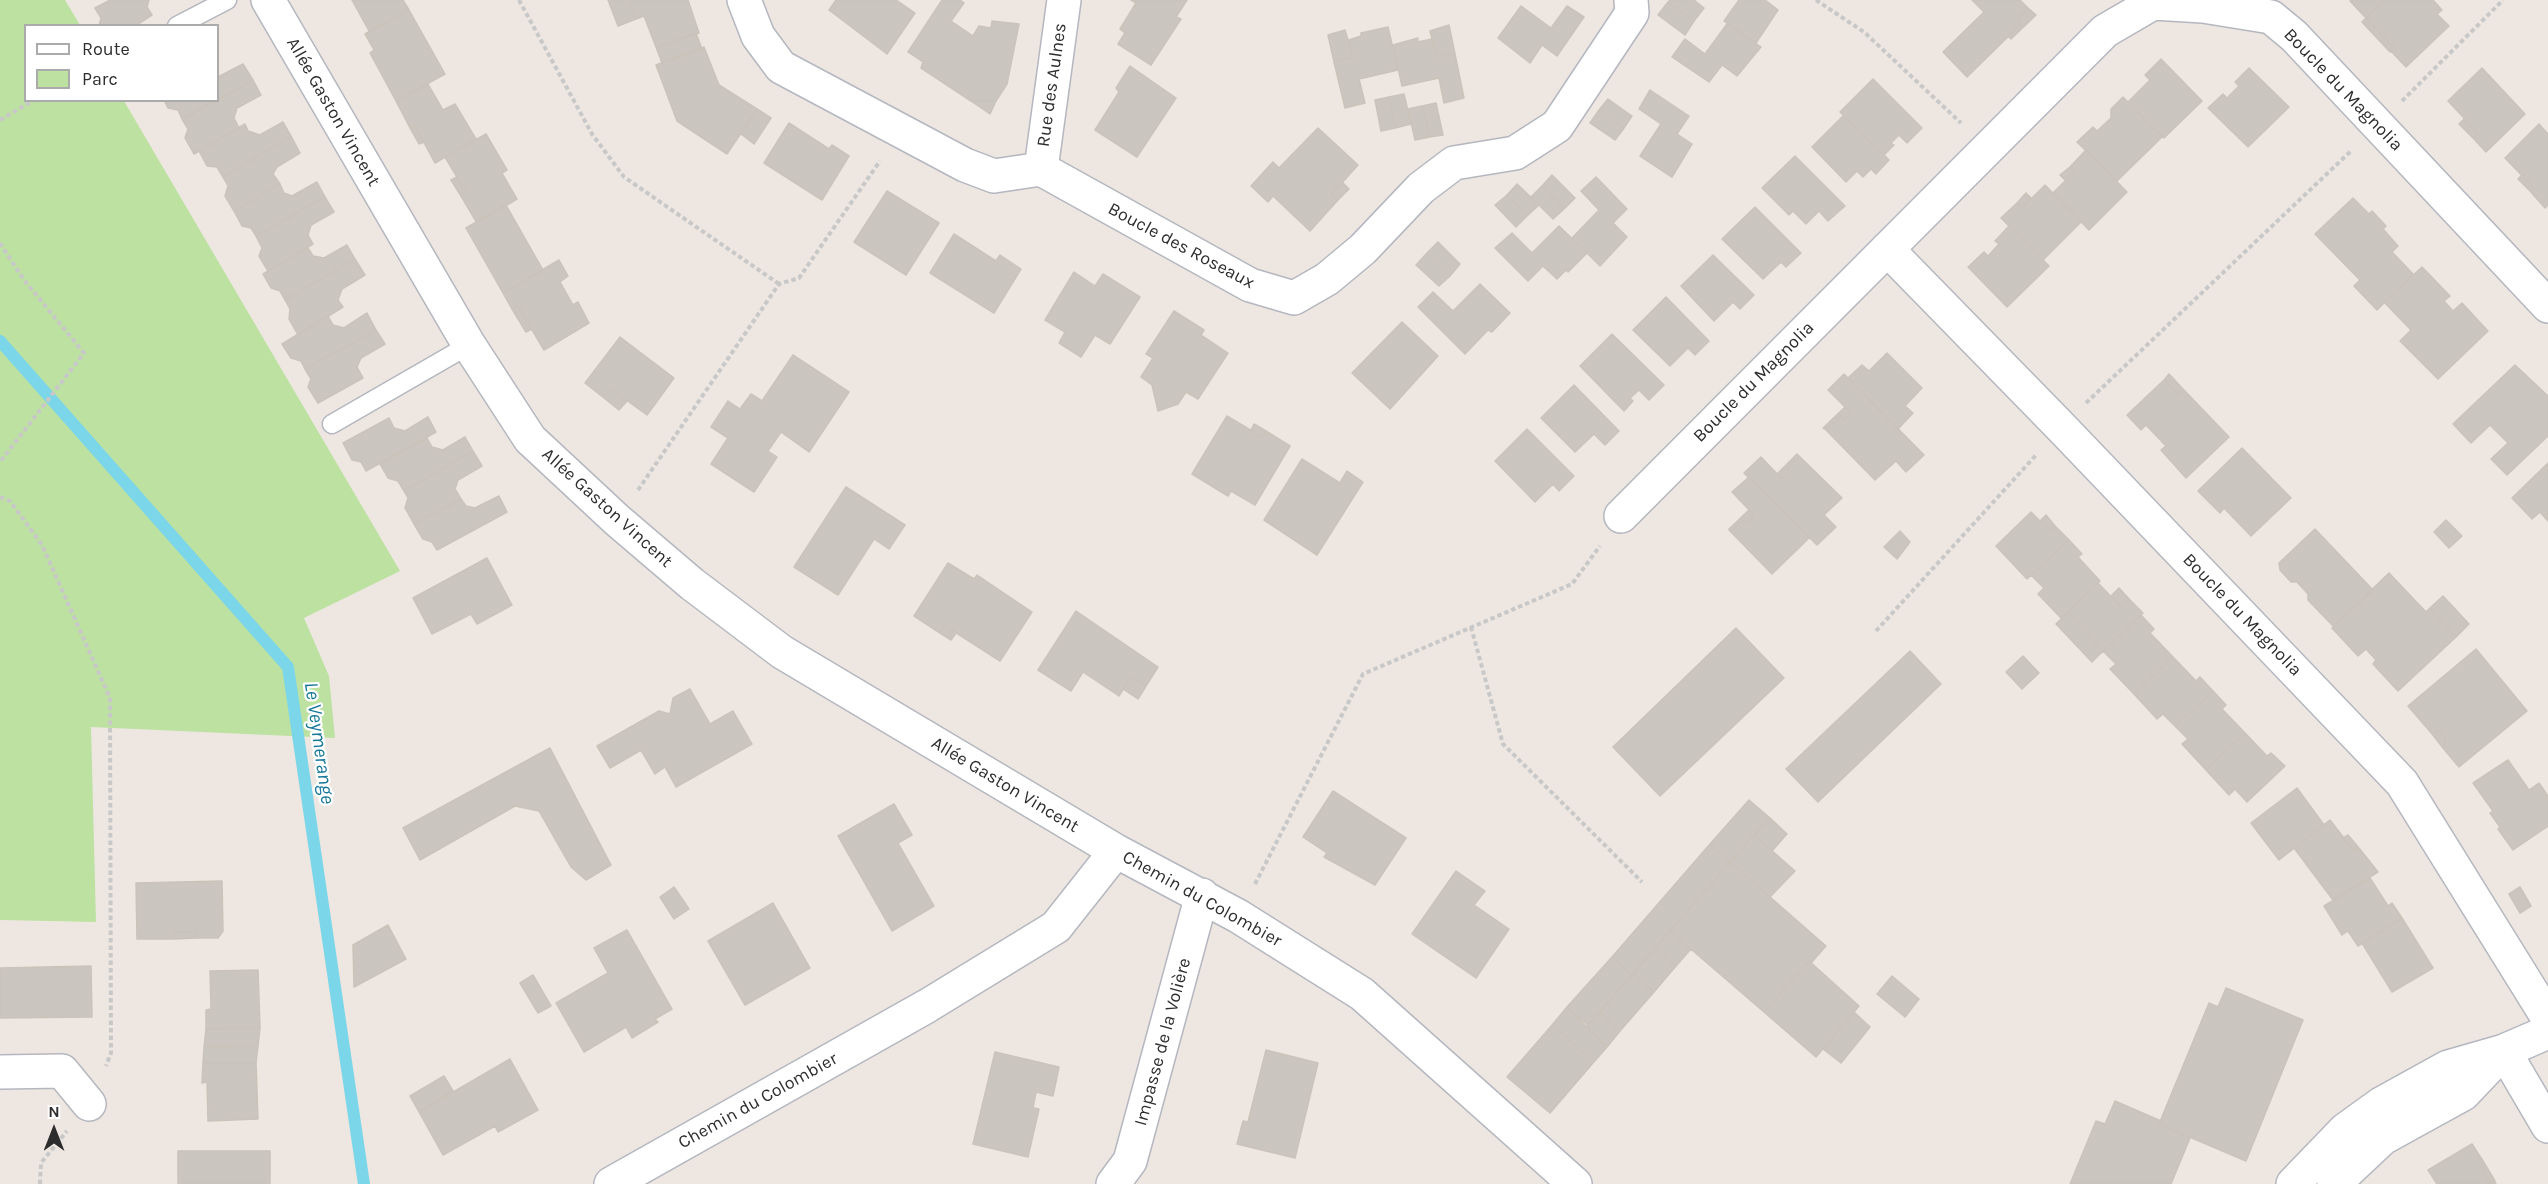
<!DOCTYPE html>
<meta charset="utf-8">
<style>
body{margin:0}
#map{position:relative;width:2548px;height:1184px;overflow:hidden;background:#eee7e1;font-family:Karla,sans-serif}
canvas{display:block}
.legend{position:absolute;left:24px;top:24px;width:195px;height:78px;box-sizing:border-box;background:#fff;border:2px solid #ababab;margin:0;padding:8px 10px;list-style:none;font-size:18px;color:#2d2d2d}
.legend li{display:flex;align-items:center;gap:12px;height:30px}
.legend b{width:30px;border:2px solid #ababab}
.north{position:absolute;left:24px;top:1100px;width:60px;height:60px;-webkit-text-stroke:4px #fff;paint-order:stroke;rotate:0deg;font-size:16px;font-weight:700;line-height:24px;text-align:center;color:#2d2d2d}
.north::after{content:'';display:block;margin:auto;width:21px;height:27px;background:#2d2d2d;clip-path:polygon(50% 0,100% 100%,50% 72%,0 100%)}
</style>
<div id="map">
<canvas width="2548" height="1184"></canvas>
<ul class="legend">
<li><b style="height:8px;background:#fff"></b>Route</li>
<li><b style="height:16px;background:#bce1a1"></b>Parc</li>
</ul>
<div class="north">N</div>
</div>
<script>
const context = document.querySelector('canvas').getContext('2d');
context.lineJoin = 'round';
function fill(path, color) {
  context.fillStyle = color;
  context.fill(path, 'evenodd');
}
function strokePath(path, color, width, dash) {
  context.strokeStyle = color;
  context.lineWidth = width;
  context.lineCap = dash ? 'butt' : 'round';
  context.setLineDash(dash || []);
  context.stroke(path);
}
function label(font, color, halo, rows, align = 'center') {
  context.font = font + ' Karla,sans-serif';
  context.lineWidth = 4.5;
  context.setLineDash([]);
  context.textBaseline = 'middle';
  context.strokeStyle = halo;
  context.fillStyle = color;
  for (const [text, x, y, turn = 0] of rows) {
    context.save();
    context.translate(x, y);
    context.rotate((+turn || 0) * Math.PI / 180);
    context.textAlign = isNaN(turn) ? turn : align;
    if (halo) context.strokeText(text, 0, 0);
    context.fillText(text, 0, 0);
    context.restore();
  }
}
const green = new Path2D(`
 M0,0H65L80,25L26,26V100L124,101L400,571L304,618L329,676L335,738L91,727L96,922L0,920Z`);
const stream = new Path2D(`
 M0,341L288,667L364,1184`);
const building = new Path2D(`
 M110,0H149L147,7L152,15L135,26H99L101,18L95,8Z
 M352,0H403L409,10L369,31Z
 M608,0H629L636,19L618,26Z
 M629,0H688L699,33L656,47L644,16L636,19Z
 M836,0H896L915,13L887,54L829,10Z
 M942,0H960L964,3L951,21L973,36L979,26L991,28L992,21L1019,24L1007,84L996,101H971L921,68L923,62L908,52Z
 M1131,0H1187L1176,17L1181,19L1151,65L1118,44L1125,33L1120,29L1136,3Z
 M1670,0H1694L1704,8L1694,21L1668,2Z
 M1739,0H1765L1778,10L1756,43L1724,21Z
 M1972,0H2020L2028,8L2017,19L2021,24L1967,77L1943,52L1984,12Z
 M2351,0H2385L2366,18L2350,1Z
 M2385,0H2433L2442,10L2437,14L2449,26L2406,67L2390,50L2394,47L2366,18Z
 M1668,2L1694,21L1685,35L1658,15Z
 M1521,6L1551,28L1567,6L1584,17L1557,56L1542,45L1530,63L1498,38Z
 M2028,8L2036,15L2011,39L2008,36L2021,24L2017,19Z
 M409,10L445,74L396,101L370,53L374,50L365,34Z
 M2366,18L2394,47L2390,50L2392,52H2390L2362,22Z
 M1727,24L1761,47L1737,76L1722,65L1709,82L1672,57L1685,39L1705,54Z
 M1449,25L1455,54L1437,57L1430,31Z
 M1388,27L1398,70L1359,79L1365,103L1345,108L1334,62L1353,57L1349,40L1361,36V33Z
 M1345,30L1353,57L1334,62L1328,35Z
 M696,33L702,49L662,63L656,47Z
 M1418,38V42L1432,39L1437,57L1455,54L1464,98L1444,103L1439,78L1402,86L1393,45Z
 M704,47L719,85L757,109L727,154L677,121L656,65Z
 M2161,59L2202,101L2164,138L2128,102L2150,80L2145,75Z
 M243,64L253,80L218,99V77Z
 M1130,66L1176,98L1137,157L1095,130L1119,92L1116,88Z
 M2249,68L2289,107L2248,147L2208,108L2223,94L2227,98L2239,86L2235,82Z
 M2482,68L2525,114L2486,152L2473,138L2478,133L2448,101Z
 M1873,79L1922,128L1907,143L1899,135L1891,143L1894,145L1884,155L1840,112Z
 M253,80L261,95L237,108L234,118L239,128L194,154L185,138L188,129L182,119Z
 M428,84L443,110L455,104L476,139L435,163L415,126L410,128L396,101Z
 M1650,90L1689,116L1677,134L1692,144L1672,177L1640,156L1661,124L1639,109Z
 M1404,94L1411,124L1395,128L1389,97Z
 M1389,97L1395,128L1381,131L1375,100Z
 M2123,97L2162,137L2117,181L2077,142L2093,127L2097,131L2111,118V109Z
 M1608,99L1632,116L1624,128L1599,110Z
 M164,100H215L182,119L178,110L168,108Z
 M971,101H996L990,114Z
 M1436,103L1443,135L1430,137L1422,106Z
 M1422,106L1430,137L1415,140L1408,109Z
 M757,109L771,118L754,144L741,134Z
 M1599,110L1624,128L1615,140L1590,123Z
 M1844,115L1889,160L1876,174L1871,169L1863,177L1857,171L1846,182L1812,147Z
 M2464,119L2478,133L2473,138L2459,124Z
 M283,122L291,136L223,177L217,167L207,166L199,151L245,124L248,131L260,135Z
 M789,123L829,149L832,145L849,156L822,200L764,163Z
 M2539,124L2548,134V205L2545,208L2530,191L2534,188L2505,158Z
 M415,126L424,142L419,144L410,128Z
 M1318,128L1358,165L1331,195L1338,200L1310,231L1273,196L1268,202L1251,186L1273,162L1279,168Z
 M486,134L507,170L502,173L517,199L477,223L461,196L466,192L445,157Z
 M291,136L300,153L277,167L273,174L280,184L234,211L225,196L228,186L223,177Z
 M2086,150L2127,192L2089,230L2053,193L2075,171L2070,167Z
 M1795,156L1845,206L1828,221L1819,211L1806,224L1793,211L1789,215L1762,188Z
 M2070,167L2075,171L2066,181L2060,175Z
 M1552,175L1575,198L1564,209L1542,186Z
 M2522,175L2534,188L2530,191L2518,179Z
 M457,177L466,192L461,196L451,180Z
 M1596,177L1627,209L1613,223L1627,237L1600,266L1572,238L1599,210L1581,191Z
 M317,182L325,197L256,236L251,228L242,226L234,211L280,184L284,193L292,196Z
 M1342,182L1349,189L1338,200L1331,195Z
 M1517,184L1539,205L1527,216L1507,195Z
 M2045,185L2081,222L2043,260L2001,218L2017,203L2022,208Z
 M1542,186L1564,209L1553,219L1531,197Z
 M887,191L939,223L906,275L854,242Z
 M2026,193L2031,198L2022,208L2017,203Z
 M1507,195L1527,216L1516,227L1495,205Z
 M325,197L334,212L311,225L308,235L313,244L268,271L259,256L262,248L256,236Z
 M2353,198L2369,214L2372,211L2386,226L2383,229L2398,246L2392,252L2413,274L2377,310L2354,286L2360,280L2315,234Z
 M506,205L543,270L503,293L466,228Z
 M1755,207L1801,253L1786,267L1781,262L1763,279L1722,239Z
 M1559,226L1587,253L1568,272L1566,270L1557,279L1543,266L1528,281L1495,248L1512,233L1532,253Z
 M2009,226L2049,266L2007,307L1968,267L1984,252L1988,256L1999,244L1995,241Z
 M954,234L996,261L1000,255L1021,269L994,313L930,273Z
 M1438,242L1460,264L1450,276L1427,253Z
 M347,245L355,259L285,300L280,291L271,288L263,274L308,248L313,256L324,258Z
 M1427,253L1450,276L1439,286L1416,265Z
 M1713,255L1754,295L1740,309L1733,302L1714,321L1681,286Z
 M355,259L365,275L342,289L338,300L343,307L298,335L289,319L290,309L285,300Z
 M559,260L568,276L560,282L573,305L578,302L589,323L544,350L518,306L512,309L503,293Z
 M2422,267L2450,296L2444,301L2453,311L2462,303L2488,331L2438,379L2400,341L2411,330L2384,302Z
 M1074,272L1095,286L1103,274L1140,297L1110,344L1095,335L1081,357L1059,343L1065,332L1045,320Z
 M1480,284L1510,313L1492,332L1488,330L1465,354L1418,307L1433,292L1453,311Z
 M1666,297L1709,341L1695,355L1688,348L1670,366L1633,330Z
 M518,306L532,329L526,332L512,309Z
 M1174,311L1204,330L1201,335L1228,353L1198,399L1186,392L1178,404L1158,411L1152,385L1141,377L1153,358L1146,354Z
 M367,313L376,330L305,369L301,361L291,358L282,344L328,316L333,325L344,328Z
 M1402,322L1438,356L1390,409L1352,373Z
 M376,330L385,344L361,358L357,367L363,378L318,403L308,387L311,379L305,369Z
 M1612,334L1664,385L1649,400L1639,390L1630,398L1633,401L1624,411L1580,366Z
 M620,337L674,378L647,415L611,389L604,398L585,383Z
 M1887,353L1922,388L1905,406L1913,413L1898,429L1848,378L1862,365L1869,371Z
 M793,355L849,392L809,452L781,432L768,451L777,457L754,492L711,464L728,438L711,427L728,401L740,409L751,394L762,401Z
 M2515,365L2548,396V436L2507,475L2491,459L2508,443L2490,425L2471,443L2453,424Z
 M1844,374L1924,455L1906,472L1896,461L1875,480L1826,430L1840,416L1844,420L1851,413L1828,390Z
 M2169,374L2183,389L2178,394L2164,380Z
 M2164,380L2178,394L2183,389L2229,437L2186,478L2161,450L2166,446L2146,425L2141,430L2127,415Z
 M1574,385L1619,431L1605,445L1594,434L1575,452L1541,418Z
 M611,389L627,401L619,410L604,398Z
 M1845,407L1851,413L1844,420L1840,416L1826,430L1823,428Z
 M1227,416L1262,437L1266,431L1290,446L1255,505L1231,491L1228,496L1192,474Z
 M428,417L436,432L366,471L361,462L352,460L343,443L389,418L394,428L405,431Z
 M1254,424L1266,431L1262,437L1251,430Z
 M1527,429L1574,476L1559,491L1553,484L1535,502L1495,461Z
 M465,437L473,451L404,491L398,481L388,478L380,464L427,438L432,447L443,450Z
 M2242,448L2291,498L2251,536L2224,508L2220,513L2198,491Z
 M473,451L482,466L458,480L455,489L461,499L414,524L405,508L408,498L404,491Z
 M1797,454L1842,498L1824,515L1836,527L1817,545L1744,473L1761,457L1782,479L1791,471L1787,468L1799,457Z
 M1797,454L1799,457L1787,468L1791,471L1782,479L1777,474Z
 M1302,459L1340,483L1347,471L1363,482L1317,555L1264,520Z
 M2548,463V521L2540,512L2532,519L2512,498Z
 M1749,477L1809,538L1772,574L1729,530L1732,531L1743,520L1747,523L1754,515L1732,492Z
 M846,487L905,525L889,549L874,539L838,595L794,567Z
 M499,496L507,512L437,550L432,542L423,539L414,524L461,499L466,506L475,508Z
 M1749,510L1754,515L1747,523L1743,520L1732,531L1729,529Z
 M2031,512L2050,531L2055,526L2069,540L2027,579L1996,546Z
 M2046,515L2055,526L2050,531L2040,521Z
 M2446,520L2462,536L2449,548L2434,532Z
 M2315,529L2373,590L2334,627L2308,600V594L2297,582H2291L2280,570L2279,563Z
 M1900,531L1910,542L1897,559L1884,547Z
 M2069,540L2082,554L2078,557L2100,581L2062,619L2038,594L2044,588L2031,575Z
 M487,558L512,605L477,624L471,614L432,634L413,598Z
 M948,563L974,579L977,575L1032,612L1000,661L944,625L940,633L914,616Z
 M2389,573L2426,612L2430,608L2456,637L2398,691L2373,664L2376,660L2366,649L2358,656L2332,628Z
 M2098,583L2121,607L2130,600L2143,613L2103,651L2068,612Z
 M2119,588L2130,600L2121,607L2111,596Z
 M2443,596L2469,624L2456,637L2430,608Z
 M1076,611L1158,667L1146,686L1131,677L1119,696L1083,672L1071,691L1038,670Z
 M2068,612L2103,651L2092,662L2056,624Z
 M2141,615L2154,629L2150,633L2173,657L2134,694L2110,669L2116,664L2103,651Z
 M944,625L956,633L951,640L940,633Z
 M1736,628L1784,678L1660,796L1613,747Z
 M2476,649L2527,711L2459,767L2443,748L2446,739L2438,730L2433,735L2408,706Z
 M1910,651L1941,684L1818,802L1786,769Z
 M2023,656L2039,673L2022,689L2006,672Z
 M2173,657L2196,681L2200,677L2213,691L2175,726L2163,714L2157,719L2134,694Z
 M1131,677L1146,686L1138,699L1123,689Z
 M690,689L710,724L733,711L752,744L676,787L665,767L655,774L641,750L610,768L597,746L659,711L670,714L673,698Z
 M2213,691L2226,705L2222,709L2245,733L2206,770L2182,744L2188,739L2175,726Z
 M2438,730L2446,739L2443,748L2433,735Z
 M2245,733L2267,756L2271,753L2285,766L2247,802L2235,789L2229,795L2206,770Z
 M550,748L611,865L586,880L571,867L539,811L515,806L420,860L403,828Z
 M2508,760L2529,790L2539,783L2548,796V826L2513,850L2498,829L2500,827L2490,813L2493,811L2473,783Z
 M2297,788L2324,825L2279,860L2251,823Z
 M1333,791L1406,838L1375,885L1324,857L1327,853L1303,837Z
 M1749,800L1770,818L1730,862L1710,844Z
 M894,804L912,835L898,843L934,906L892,931L838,836Z
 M1770,818L1787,834L1772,851L1754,835Z
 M2330,820L2354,851L2359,848L2378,872L2333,900L2294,848Z
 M1754,835L1795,871L1770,897L1730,862Z
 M2348,835L2359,848L2354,851L2343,838Z
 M1710,844L1730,862L1632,975L1612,957Z
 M1730,862L1826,946L1811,963L1809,961L1764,1012L1670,931Z
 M1456,871L1485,891L1474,905L1509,929L1476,978L1412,934Z
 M2370,878L2388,906L2392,903L2402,918L2358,946L2348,931L2342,935L2324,906Z
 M222,881L223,931L218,938H196V932H174L175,939H137L136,883Z
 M674,887L689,909L674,919L660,897Z
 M2520,887L2531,906L2520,913L2509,894Z
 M773,903L810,968L745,1005L708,941Z
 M2402,918L2433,968L2392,992L2362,943Z
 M388,925L406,959L354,987L353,945Z
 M627,930L672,1009L655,1019L658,1022L632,1038L626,1027L584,1052L556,1003L608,973L594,948Z
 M1670,931L1691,949L1676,966L1655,948Z
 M174,932H196V938L175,939Z
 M1655,948L1676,966L1654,992L1633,973Z
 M1612,957L1632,975L1588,1025L1567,1007Z
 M1809,961L1859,1006L1816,1057L1764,1012Z
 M91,966L92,1017L0,1018V968Z
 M258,970L260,1028L206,1029V1010L211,1009L210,971Z
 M1633,973L1654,992L1620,1031L1600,1012Z
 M533,975L551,1006L538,1013L520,983Z
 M1892,976L1919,999L1905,1017L1877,994Z
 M2226,988L2303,1020L2246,1161L2159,1124L2209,1003L2218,1007Z
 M1567,1007L1607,1047L1593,1063L1553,1024Z
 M1600,1012L1620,1031L1607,1047L1586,1027Z
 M1854,1012L1870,1027L1841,1063L1823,1049Z
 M1553,1024L1593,1063L1550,1113L1507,1077Z
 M260,1028L258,1046L204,1047L206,1029Z
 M258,1046L256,1063H203L204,1047Z
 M1266,1050L1318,1063L1295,1158L1237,1144L1243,1121L1248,1122Z
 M995,1052L1059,1067L1053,1096L1036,1092L1033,1108L1039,1109L1028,1157L973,1144Z
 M510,1059L538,1110L498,1132L495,1126L443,1155L419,1112Z
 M203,1063H256L258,1119L208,1121L207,1082L202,1083Z
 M444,1076L453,1091L419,1112L410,1096Z
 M2115,1101L2161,1121L2159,1124L2190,1138L2171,1184H2070L2096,1121L2105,1124Z
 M2472,1144L2483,1161L2481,1168L2490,1183L2494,1181L2496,1184H2437L2428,1170Z
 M178,1151H270V1184H178Z
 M2483,1161L2495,1181L2490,1183L2481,1168Z`);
const path = new Path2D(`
 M519,0L592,134L624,177L779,284
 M1816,0L1864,32L1961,123
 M2402,101L2503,0
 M0,120L34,100
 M0,243L24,280L84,353L0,462
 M2086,403L2352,150
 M638,490L779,284L799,278L880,161
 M0,497L10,501L42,545L110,698L111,1053L106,1066
 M1471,627L1503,744L1642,882
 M1876,631L2037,454
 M1255,884L1363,674L1572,584L1600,546
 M40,1184L41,1163L67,1131`);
const lane = new Path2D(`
 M177,26L227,0
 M332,424L469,345`);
const street = new Path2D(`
 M268,0L469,345L530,439L617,520L692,584L782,652L1116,851L1238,916L1362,994L1575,1184
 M744,0L758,36L781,67L965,165L994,176L1041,169L1250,285L1294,298L1327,279L1363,249L1421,188L1454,163L1515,153L1557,126L1632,13L1631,0
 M1041,169L1064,0
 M1887,249L2061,427L2402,783L2548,1018
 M1621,516L2105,31L2153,3L2203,6L2271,17L2294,36L2548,306
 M2504,1051L2548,1126
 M0,1072L62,1071L89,1104
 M611,1184L927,1006L1056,927L1116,851
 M1113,1184L1130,1161L1202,895
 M2293,1184L2345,1130L2381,1104L2448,1067L2504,1051L2548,1032
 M2334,1184L2383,1138L2463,1094L2503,1052`);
const streetNames = [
 ["Rue des Aulnes",1052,85,-82],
 ["Boucle du Magnolia",2343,90,46],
 ["Allée Gaston Vincent",333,112,60],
 ["Boucle des Roseaux",1181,246,28],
 ["Boucle du Magnolia",1754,382,-45],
 ["Allée Gaston Vincent",607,508,42],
 ["Boucle du Magnolia",2242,615,46],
 ["Allée Gaston Vincent",1005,785,31],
 ["Chemin du Colombier",1202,899,29],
 ["Impasse de la Volière",1163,1042,-75],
 ["Chemin du Colombier",758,1101,-29]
];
const waterNames = [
 ["Le Veymerange",319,743,82]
];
fill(green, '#bce1a1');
strokePath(stream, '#7bd6e9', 12);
fill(building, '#cac5bf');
strokePath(building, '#c9c3ba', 1.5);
strokePath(lane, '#b4b7c0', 21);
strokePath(street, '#b4b7c0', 36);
strokePath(path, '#c8c8c8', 4, [4.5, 3]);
strokePath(lane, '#fff', 18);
strokePath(street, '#fff', 33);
label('18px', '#2d2d2d', '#fff', streetNames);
label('italic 20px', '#157899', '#fff', waterNames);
</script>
